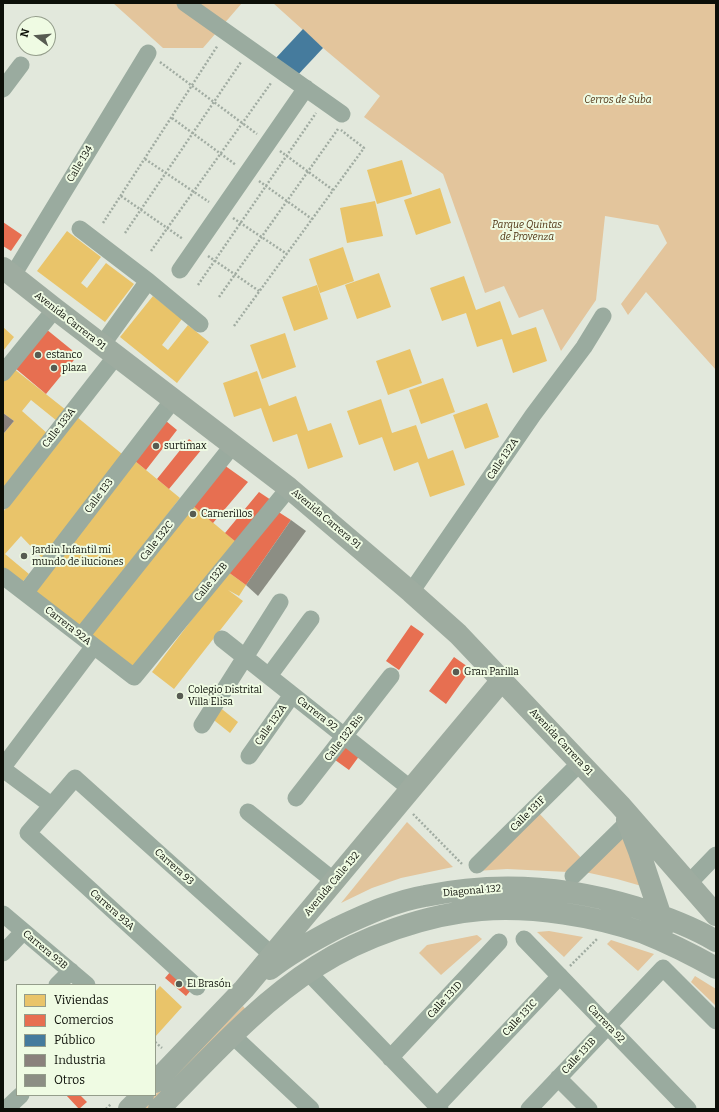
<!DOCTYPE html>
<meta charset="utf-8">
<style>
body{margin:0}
#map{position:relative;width:719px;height:1112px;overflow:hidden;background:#e2e8dc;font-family:Bitter,serif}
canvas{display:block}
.frame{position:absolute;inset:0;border:4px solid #0c0f08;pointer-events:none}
.legend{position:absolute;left:16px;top:984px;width:140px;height:112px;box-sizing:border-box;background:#effbe3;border:1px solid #949d8b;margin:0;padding:5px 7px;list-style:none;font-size:12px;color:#0c0f08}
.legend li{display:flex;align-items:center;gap:8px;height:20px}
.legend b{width:20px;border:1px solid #949d8b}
.north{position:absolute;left:16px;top:16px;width:40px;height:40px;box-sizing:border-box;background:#effbe3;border:1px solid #949d8b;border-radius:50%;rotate:286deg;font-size:11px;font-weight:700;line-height:16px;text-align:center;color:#0c0f08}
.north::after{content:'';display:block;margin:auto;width:14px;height:18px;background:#575b52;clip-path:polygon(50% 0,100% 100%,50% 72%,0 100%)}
</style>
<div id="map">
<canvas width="719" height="1112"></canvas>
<div class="frame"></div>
<ul class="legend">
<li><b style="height:11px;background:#e9c46a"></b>Viviendas</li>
<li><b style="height:11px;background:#e76f51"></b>Comercios</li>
<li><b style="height:11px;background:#457b9d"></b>Público</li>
<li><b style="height:11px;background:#8a817c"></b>Industria</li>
<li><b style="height:11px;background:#8c8e84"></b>Otros</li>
</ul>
<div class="north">N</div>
</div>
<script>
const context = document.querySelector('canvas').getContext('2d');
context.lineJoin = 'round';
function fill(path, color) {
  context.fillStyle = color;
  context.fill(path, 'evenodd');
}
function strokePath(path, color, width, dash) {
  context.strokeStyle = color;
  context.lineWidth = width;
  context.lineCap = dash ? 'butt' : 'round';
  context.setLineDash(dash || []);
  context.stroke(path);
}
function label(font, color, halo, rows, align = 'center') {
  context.font = font + ' Bitter,serif';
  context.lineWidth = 4;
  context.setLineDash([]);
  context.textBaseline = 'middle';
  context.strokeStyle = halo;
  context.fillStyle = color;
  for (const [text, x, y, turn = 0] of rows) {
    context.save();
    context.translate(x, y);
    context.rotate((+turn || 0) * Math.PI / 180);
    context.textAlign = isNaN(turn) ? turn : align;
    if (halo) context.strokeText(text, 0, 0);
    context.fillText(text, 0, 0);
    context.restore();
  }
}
const green = new Path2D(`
 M113,3H242L203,48H163Z
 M273,3H716V370L646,292L628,315L621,304L667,243L658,225L605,216L596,300L561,351L543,309L519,318L504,286L485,293L443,174L364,117L380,96L323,48Z
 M537,811L583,860L568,872L507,869L476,871Z
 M407,822L453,867L401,878L372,888L341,903Z
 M624,833L645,887L617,879L585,872Z
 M549,931L583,937L564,957L537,932Z
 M477,935L482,939L441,975L419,953L427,945Z
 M611,940L654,954L638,971L607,944Z
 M695,976L716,989V1006L691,982Z
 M243,1006L246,1010L149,1109H141Z`);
const homes = new Path2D(`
 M402,160L412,194L377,204L367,170Z
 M440,188L451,223L416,235L404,200Z
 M375,201L383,236L347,243L340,208Z
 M67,231L101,257L81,283L87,288L106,263L134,284L105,322L37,271Z
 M343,247L354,281L320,293L309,259Z
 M379,273L391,307L357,319L345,285Z
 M464,276L476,310L500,301L512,335L536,327L547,361L513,373L502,339L477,347L466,313L442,321L430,288Z
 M317,285L328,319L294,331L282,297Z
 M153,296L182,319L162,345L168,350L188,325L209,342L177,383L120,337Z
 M3,327L14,337L3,351Z
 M285,333L296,367L262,379L250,345Z
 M410,349L422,383L388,395L376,361Z
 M13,368L66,410L57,421L31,400L22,411L48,434L3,491V432L4,433L14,421L3,413V381Z
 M257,371L269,406L296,396L308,431L331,423L343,457L308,469L297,434L273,442L261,408L234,417L223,383Z
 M443,378L455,412L421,424L409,390Z
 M381,399L392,433L416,425L428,459L453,450L465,485L430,497L418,462L394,471L382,437L359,445L347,411Z
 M487,403L499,437L465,449L453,415Z
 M77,417L122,454L42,558L21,536L5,554L29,574L21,584L3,570V512Z
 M135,461L180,498L79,629L32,592Z
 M191,504L236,542L135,672L89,635Z
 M228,572L246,585L239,596L228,590L243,601L174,689L152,672Z
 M218,706L238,722L230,733L210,717Z
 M160,986L182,1007L155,1037V992Z`);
const shops = new Path2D(`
 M3,222L22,235L11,251L3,246Z
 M46,329L78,355L46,394L15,368Z
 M166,421L177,430L146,470L135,461Z
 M189,439L202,449L169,489L157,479Z
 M224,465L248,482L213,523L191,504Z
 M259,492L271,500L236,542L225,533Z
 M277,511L291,520L246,585L228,572Z
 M411,625L424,634L399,670L386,661Z
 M454,657L471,669L446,704L429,691Z
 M342,742L360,755L349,770L331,757Z
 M171,971L192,989L186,996L165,978Z
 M66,1095H80L87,1102L79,1109Z`);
const public = new Path2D(`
 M303,29L323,48L295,78L275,59Z`);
const industry = new Path2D(`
 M3,413L14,421L4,433L3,432Z`);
const building = new Path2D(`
 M291,520L306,531L258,596L246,585Z`);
const path = new Path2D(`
 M160,62L257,134
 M172,118L236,165
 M280,151L333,190
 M145,159L209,202
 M259,181L312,219
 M121,196L183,239
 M233,218L287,254
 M103,223L218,45
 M125,233L241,62
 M151,251L271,83
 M208,256L259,291
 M198,285L316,113
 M219,297L338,129
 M234,326L364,148L341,130
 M413,814L462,864
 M570,966L598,938
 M155,1042L162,1048
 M106,1109L111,1104`);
const minor = new Path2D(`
 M185,3L342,114
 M3,89L21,65
 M80,229L148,281L200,324
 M180,270L306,88
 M13,275L148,53
 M102,345L148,281
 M3,373L55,309
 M3,501L116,356
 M3,576L134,677L289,488
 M411,592L533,415L584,347L603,316
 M25,593L173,400
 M81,636L233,445
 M222,639L411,789
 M269,676L311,619
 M202,725L280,602
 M249,756L292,695
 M3,767L94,646
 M3,769L51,805
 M296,798L391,676
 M248,812L334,881
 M477,865L580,763
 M573,876L628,822
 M689,883L716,855
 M3,914L87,985
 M524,939L688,1109
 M3,953L23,932
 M308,972L440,1109
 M57,985L71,971
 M197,987L28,833L75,778L272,955
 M232,1035L311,1109
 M390,1058L499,942
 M558,1078L589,1109
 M437,1106L560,976
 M6,1109L21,1095
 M529,1109L663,968L716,1021`);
const major = new Path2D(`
 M3,268L55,309L289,488L411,592L458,634L620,805L716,915
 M627,820L639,851L664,926
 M270,969C290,953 314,940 337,928C365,915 395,901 425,896C497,881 566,886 635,907C663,916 691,926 716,941
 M155,1082L244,989L502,680
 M129,1109L143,1095
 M159,1109C209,1059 257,1004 317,966C362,937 428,914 481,910C533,906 596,916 644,933C669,943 693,955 716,968`);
const markers = [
 [38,355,4,"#575b52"],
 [54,368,4,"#575b52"],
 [156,446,4,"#575b52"],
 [193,514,4,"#575b52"],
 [24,556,4,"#575b52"],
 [456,672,4,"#575b52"],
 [180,696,4,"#575b52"],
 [179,984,4,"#575b52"]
];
const parkNames = [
 ["Cerros de Suba",618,100],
 ["Parque Quintas",527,225],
 ["de Provenza",527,237]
];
const streetNames = [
 ["Calle 134",80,164,-59],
 ["Avenida Carrera 91",70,321,38],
 ["Calle 133A",59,428,-52],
 ["Calle 132A",503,459,-56],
 ["Calle 133",99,496,-53],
 ["Avenida Carrera 91",326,519,40],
 ["Calle 132C",157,541,-52],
 ["Calle 132B",211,582,-51],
 ["Carrera 92A",68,626,38],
 ["Carrera 92",317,714,38],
 ["Calle 132A",271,725,-55],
 ["Calle 132 Bis",344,738,-52],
 ["Avenida Carrera 91",561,742,47],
 ["Calle 131F",528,814,-45],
 ["Carrera 93",174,867,42],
 ["Avenida Calle 132",332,884,-50],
 ["Diagonal 132",472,891,-5],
 ["Carrera 93A",112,910,42],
 ["Carrera 93B",45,950,40],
 ["Calle 131D",445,1000,-47],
 ["Calle 131C",520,1018,-47],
 ["Carrera 92",606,1024,46],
 ["Calle 131B",579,1056,-47]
];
const poiNames = [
 ["estanco",46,355],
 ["plaza",62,368],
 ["surtimax",164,446],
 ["Carnerillos",201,514],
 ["Jardin Infantil mi",32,550],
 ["mundo de iluciones",32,562],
 ["Gran Parilla",464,672],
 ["Colegio Distrital",188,690],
 ["Villa Elisa",188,702],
 ["El Brasón",187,984]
];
fill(green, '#e3c59c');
fill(homes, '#e9c46a');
fill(shops, '#e76f51');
fill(public, '#457b9d');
fill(industry, '#8a817c');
fill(building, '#8c8e84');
strokePath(path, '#a1aca2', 2.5, [2, 2]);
strokePath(minor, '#9aab9f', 17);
strokePath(major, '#9eaca0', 22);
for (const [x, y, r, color] of markers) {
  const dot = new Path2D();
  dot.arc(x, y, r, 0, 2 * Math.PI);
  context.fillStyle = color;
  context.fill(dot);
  strokePath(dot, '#effbe3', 1.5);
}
label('italic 10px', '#503414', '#effbe3', parkNames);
label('10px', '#0c0f08', '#effbe3', streetNames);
label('10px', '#0c0f08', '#effbe3', poiNames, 'left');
</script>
